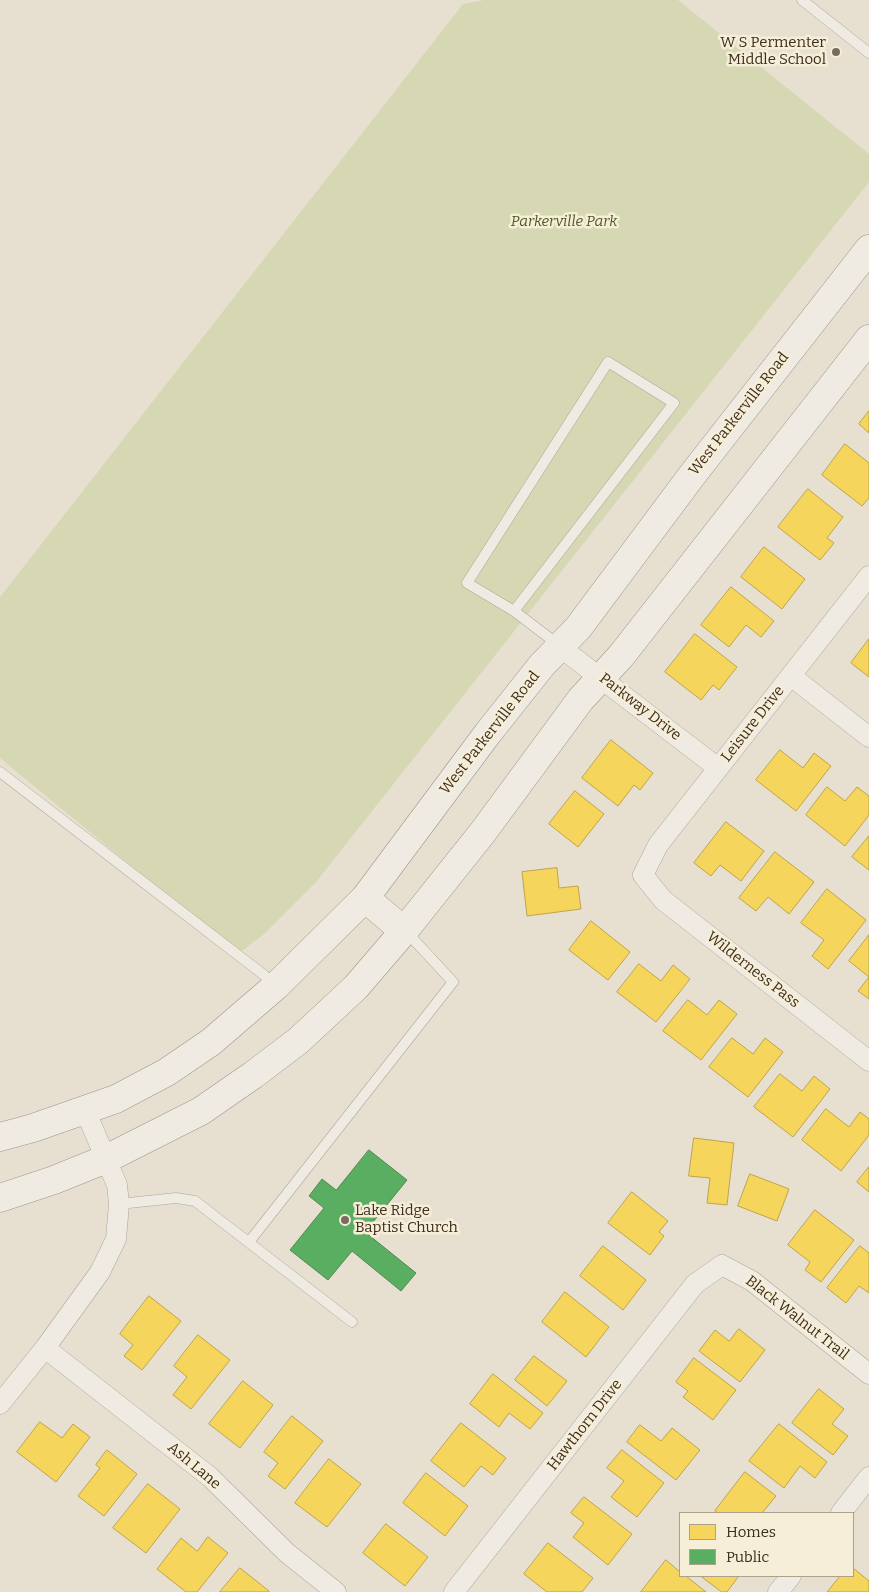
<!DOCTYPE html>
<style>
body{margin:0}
#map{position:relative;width:869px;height:1592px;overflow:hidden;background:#e7e0d1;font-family:Bitter,serif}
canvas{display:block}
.legend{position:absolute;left:679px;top:1512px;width:175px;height:65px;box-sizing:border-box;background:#f7eed8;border:1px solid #ada18e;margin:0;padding:6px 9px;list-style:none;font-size:15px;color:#3d2e20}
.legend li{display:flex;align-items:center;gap:10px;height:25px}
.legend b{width:25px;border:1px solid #ada18e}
</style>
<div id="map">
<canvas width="869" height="1592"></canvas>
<ul class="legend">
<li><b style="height:14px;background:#f6d55c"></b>Homes</li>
<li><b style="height:14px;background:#5aae61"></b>Public</li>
</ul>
</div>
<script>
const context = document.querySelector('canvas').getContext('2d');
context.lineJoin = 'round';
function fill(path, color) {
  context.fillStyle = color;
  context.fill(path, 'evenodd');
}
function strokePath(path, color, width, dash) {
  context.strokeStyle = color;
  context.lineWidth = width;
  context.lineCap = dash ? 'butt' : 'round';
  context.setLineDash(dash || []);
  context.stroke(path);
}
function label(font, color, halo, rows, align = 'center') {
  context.font = font + ' Bitter,serif';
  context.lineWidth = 5;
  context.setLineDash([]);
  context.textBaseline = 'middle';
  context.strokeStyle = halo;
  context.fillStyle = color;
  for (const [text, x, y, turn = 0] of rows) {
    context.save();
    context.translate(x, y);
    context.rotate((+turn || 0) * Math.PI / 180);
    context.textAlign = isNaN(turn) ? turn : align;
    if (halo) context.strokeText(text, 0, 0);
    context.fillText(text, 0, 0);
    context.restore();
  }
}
const green = new Path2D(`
 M484,0H678L869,154V182L316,882L264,934L238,954L0,758V597L463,4Z`);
const homes = new Path2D(`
 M869,411V433L859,424Z
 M845,444L869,463V498L862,506L822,475Z
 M808,489L843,517L827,538L834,543L820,560L778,527Z
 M764,547L805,579L782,609L741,577Z
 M731,587L774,621L761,637L746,625L729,647L701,625Z
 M695,634L737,667L719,690L713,685L701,700L665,672Z
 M869,639V677L851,663Z
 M611,740L653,773L640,790L634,785L618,806L582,778Z
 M780,750L803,768L814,753L831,766L796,811L756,780Z
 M827,787L845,801L857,787L869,796V815L845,846L806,815Z
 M575,791L604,814L578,847L549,824Z
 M726,822L764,851L741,881L720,865L711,876L694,863Z
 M869,836V870L852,857Z
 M775,852L814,882L789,914L768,897L756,911L739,898Z
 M557,868L559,888L578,886L581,909L527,916L522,872Z
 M827,889L866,920L828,969L812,956L824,940L801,923Z
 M591,921L630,952L608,980L569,950Z
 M869,935V999L858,991L869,977L849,961Z
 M639,964L661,981L673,965L690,979L656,1022L617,992Z
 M688,1000L707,1015L719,1000L737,1014L701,1060L663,1031Z
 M732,1038L753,1054L765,1038L783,1052L748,1097L709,1067Z
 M780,1074L802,1091L814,1076L830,1089L793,1137L754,1107Z
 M826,1109L849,1127L860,1112L869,1119V1135L841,1171L802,1140Z
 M694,1138L734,1143L727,1205L707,1203L710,1178L689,1176Z
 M869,1167V1192L857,1182Z
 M750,1174L789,1189L777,1221L738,1206Z
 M632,1192L668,1221L659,1232L664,1236L650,1255L608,1223Z
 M815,1210L854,1240L821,1282L805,1270L810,1262L788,1245Z
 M603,1246L646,1280L623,1310L580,1276Z
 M860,1246L869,1253V1293L859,1286L846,1303L827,1288Z
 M565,1292L609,1327L586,1357L542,1322Z
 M149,1296L181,1321L142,1370L124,1356L133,1345L120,1334Z
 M739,1329L765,1350L740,1382L699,1351L715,1330L729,1341Z
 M198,1335L230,1360L191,1409L173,1395L187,1377L174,1366Z
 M534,1356L567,1381L547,1406L515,1380Z
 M694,1358L736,1390L713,1420L683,1397L688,1391L676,1382Z
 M493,1374L543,1413L530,1429L509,1413L499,1427L470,1404Z
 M243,1381L273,1405L240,1448L209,1424Z
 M819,1389L844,1409L832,1424L848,1436L833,1455L792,1423Z
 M292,1416L323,1441L285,1489L268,1476L278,1463L264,1452Z
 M40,1422L62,1438L73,1424L90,1437L56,1482L17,1452Z
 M461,1423L506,1458L493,1475L481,1466L464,1487L431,1461Z
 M779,1424L827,1462L815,1478L800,1466L784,1488L749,1461Z
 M640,1425L661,1441L672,1428L700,1450L676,1480L627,1442Z
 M107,1450L137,1474L104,1516L78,1496L100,1468L96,1465Z
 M622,1450L664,1483L637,1517L611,1497L624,1481L607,1468Z
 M329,1459L361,1484L327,1527L295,1503Z
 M745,1472L776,1496L762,1513H718L715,1511Z
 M426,1473L468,1506L445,1536L403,1503Z
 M148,1484L180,1509L146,1553L113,1528Z
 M584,1497L632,1534L608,1565L573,1537L584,1523L571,1513Z
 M386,1524L428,1557L405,1586L363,1553Z
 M208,1537L228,1553L197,1592H186L157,1569L181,1538L197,1551Z
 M548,1543L593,1578L582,1592H547L524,1574Z
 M666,1560L680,1572V1576H686L706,1592H641Z
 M240,1568L269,1591V1592H220Z
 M853,1568L869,1581V1592H827L840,1576H853Z
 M701,1576H736L738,1577L727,1592H722Z`);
const public = new Path2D(`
 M369,1150L407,1180L365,1232L416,1273L401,1291L352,1251L328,1280L290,1250L324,1208L309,1196L322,1179L336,1190Z`);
const lane = new Path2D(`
 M802,0L869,53
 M514,611L674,403L608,362L467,583L514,611L560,646
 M0,772L264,975L275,986
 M119,1204L176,1198L195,1201L352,1322
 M249,1242L453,982L414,940L404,931`);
const street = new Path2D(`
 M869,576L658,845L643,875L663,900L869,1061
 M560,647L718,768
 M791,676L869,737
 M45,1348L210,1477L287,1553L336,1592
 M0,1404L45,1348L100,1272L116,1239L119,1204L117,1185L85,1110
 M841,1513L869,1477
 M454,1592L695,1284L722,1265L752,1281L869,1374
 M778,1592L791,1576`);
const secondary = new Path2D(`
 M365,898L404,931
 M0,1137L33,1128L116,1099L167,1072L211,1042L276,986L365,898L488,733L542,665L578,628L693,474L869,249
 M0,1198L54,1180L106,1159L201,1111L253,1075L298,1041L356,987L404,931L483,832L581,699L621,656L869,339`);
const markers = [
 [836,52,5,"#786c5e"],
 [345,1220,5,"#786c5e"]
];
const poiNames = [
 ["W S Permenter",826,43],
 ["Middle School",826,60],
 ["Lake Ridge",355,1211,"left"],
 ["Baptist Church",355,1228,"left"]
];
const parkNames = [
 ["Parkerville Park",564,222]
];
const streetNames = [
 ["West Parkerville Road",739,414,-52],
 ["Parkway Drive",640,707,38],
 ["Leisure Drive",753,724,-52],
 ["West Parkerville Road",490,733,-52],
 ["Wilderness Pass",753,970,38],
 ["Black Walnut Trail",797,1318,38],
 ["Hawthorn Drive",585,1425,-52],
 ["Ash Lane",194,1466,40]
];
fill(green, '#d6d7b3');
fill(homes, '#f6d55c');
strokePath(homes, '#bea34a', 1);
fill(public, '#5aae61');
strokePath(public, '#51884e', 1);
strokePath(lane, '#ada599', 11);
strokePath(street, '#ada599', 21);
strokePath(secondary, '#9c958a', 29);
strokePath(lane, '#efebe3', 10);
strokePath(street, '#efebe3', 20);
strokePath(secondary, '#efebe3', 28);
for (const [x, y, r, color] of markers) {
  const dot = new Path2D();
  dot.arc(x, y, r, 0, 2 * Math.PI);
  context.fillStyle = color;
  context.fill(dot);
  strokePath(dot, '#f7eed8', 2);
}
label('15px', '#3d2e20', '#f7eed8', poiNames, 'right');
label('italic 15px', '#4d5a26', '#f7eed8', parkNames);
label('15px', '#3d2e20', '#f7eed8', streetNames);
</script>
